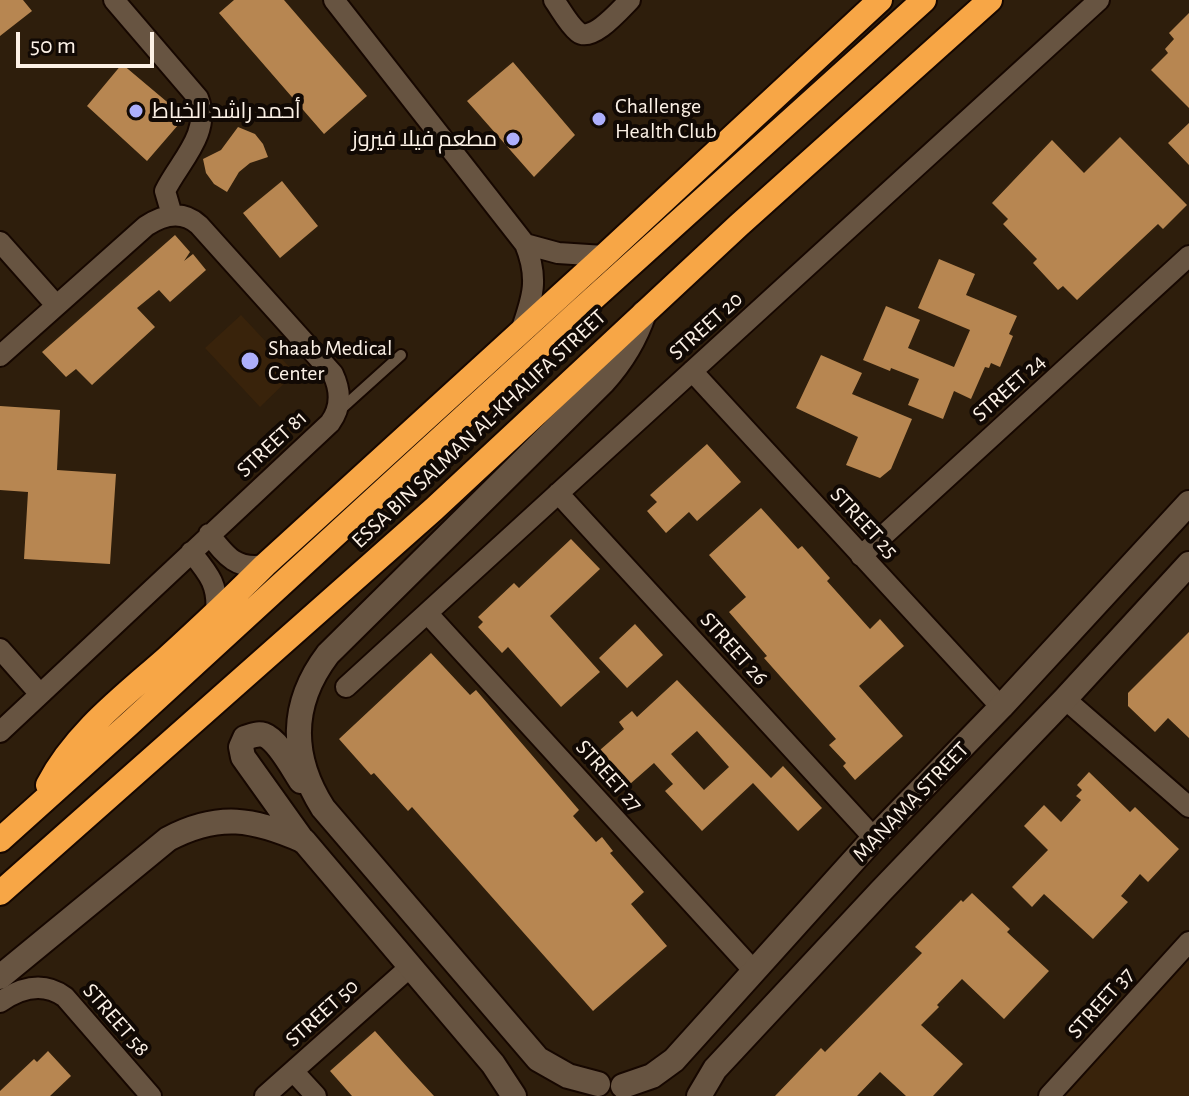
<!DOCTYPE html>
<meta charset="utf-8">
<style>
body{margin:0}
#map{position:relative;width:1189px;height:1096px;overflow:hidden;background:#2e1e0c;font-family:"Alegreya Sans",sans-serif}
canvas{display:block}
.scale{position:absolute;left:16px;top:32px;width:138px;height:36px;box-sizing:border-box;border:4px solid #fcf1e6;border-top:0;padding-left:10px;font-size:24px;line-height:28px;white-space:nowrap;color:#fcf1e6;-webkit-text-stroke:6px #110904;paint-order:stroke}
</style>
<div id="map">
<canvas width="1189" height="1096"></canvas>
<div class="scale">50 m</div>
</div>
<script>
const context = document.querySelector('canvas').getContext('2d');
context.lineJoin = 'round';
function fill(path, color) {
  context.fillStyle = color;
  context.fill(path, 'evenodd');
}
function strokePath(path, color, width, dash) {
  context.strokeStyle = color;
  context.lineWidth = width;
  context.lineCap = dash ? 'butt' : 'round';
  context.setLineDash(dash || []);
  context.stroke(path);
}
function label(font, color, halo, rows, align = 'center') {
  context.font = font + ' "Alegreya Sans",Cairo,sans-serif';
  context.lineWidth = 8;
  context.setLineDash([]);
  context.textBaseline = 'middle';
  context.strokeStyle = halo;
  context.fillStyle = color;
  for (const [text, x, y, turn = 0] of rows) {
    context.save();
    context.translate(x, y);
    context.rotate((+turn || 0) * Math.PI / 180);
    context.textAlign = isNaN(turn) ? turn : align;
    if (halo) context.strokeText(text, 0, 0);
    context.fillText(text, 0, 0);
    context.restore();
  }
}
const built = new Path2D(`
 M241,315L295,373L260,407L205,348Z
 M1189,948V1096H1058Z`);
const building = new Path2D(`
 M0,0H23L32,11L0,36Z
 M234,0H284L367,96L324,134L219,13Z
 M1189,13V108L1151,70L1168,53L1165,49L1174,39L1169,33Z
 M513,62L575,135L534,177L467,101Z
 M122,64L185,117L147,161L87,106Z
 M1189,123V165L1168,143Z
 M238,127L255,134L263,144L268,157L250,163L239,172L227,192L214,184L206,173L203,159L221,150Z
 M1120,137L1187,205L1163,229L1158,224L1077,300L1063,286L1058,290L1033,263L1037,259L1003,224L1008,219L992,203L1052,140L1084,173Z
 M282,181L318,226L280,258L243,213Z
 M175,235L190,252L184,261L193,254L206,270L170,302L159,290L137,308L155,327L92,385L76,369L66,377L42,352Z
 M939,259L975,274L966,295L1017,316L1009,334L1013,336L1000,367L991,363L989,368L985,367L971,399L954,391L943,419L908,405L919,379L891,368L890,371L863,360L886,306L920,320L908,348L954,367L970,330L918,308Z
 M821,355L862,373L852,394L912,419L891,469L880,478L846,465L858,437L796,408Z
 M0,406L60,410L57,470L116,474L110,564L24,559L28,492L0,490Z
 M707,444L741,482L697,521L689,512L666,533L647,511L657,502L650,495Z
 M761,508L798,549L802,546L830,578L827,581L870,629L880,619L904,646L859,686L903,736L855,780L843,766L846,763L829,745L836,739L764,658L767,656L729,612L746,597L709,555Z
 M571,539L600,569L550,616L600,672L561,707L508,647L502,653L478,627L483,622L478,617L514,583L519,588Z
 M635,624L663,655L627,688L599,658Z
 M1189,632V738L1168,718L1155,732L1128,706V693Z
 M431,653L470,695L476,690L579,810L573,816L596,842L602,837L613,851L610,853L644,892L631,904L667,946L593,1011L412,807L408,811L374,773L371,775L339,739Z
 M677,680L771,778L783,766L822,808L798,831L753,783L702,831L665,791L673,784L654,763L630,784L600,750L624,729L619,722L632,711L637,717ZM697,731L729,767L704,790L671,754Z
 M1089,772L1130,812L1135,807L1179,849L1148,882L1140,874L1121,896L1128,902L1093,939L1044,894L1032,907L1012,887L1048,850L1024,826L1044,805L1061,822L1081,800L1076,796L1082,790L1077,785Z
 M972,893L1010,929L1007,932L1049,971L1004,1019L962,979L937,1005L939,1007L921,1025L963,1064L933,1096H906L880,1072L857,1096H775L821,1048L825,1052L922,953L915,947L961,900L963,902Z
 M375,1031L409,1069L434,1096H352L330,1071Z
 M48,1051L71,1076L50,1096H0V1091L34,1059L37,1062Z`);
const lane = new Path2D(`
 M341,409L401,355`);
const street = new Path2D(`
 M114,0L198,98C212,133 179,162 165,191L172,215
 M334,0L525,244C539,278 533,297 521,331
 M554,0C561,10 569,25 578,32C592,43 620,10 630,0
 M0,242L56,305
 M525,244L558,253L604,256
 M0,356L146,226C164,214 183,210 199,225L333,374C341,391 341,408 330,423L0,732
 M692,371L1001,707
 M558,493L874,838
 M209,534C226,556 236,570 265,565
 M191,552C209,574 219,585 216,615
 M861,556L1189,256
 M428,614L754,971
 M0,649L40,694
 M346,687L1099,0
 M1065,699L1189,807
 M0,1002C20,988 43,981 65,997L151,1096
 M293,1071L316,1096
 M265,1096L410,967
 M1049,1096L1189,942`);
const secondary = new Path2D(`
 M301,781C293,769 278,740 264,735C257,733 251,736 245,738L241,747L243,757L303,841
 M0,977L168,839C219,812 254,819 304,841L493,1064L514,1096
 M598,1084L568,1076L538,1059L323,808C290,756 290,704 328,654L603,382C622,361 635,340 644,313
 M623,1086L652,1076L674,1060L874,838L1001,707L1189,503
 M699,1096L715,1069L881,891L1065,699L1189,564`);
const highway = new Path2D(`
 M48,785C75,733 123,697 166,659C200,628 233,597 265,565L604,256L880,0
 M0,840L128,725L575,315L924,0
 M0,893L434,509L739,225L990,0`);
const markers = [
 [136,111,8,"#adaffb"],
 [599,119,8,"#adaffb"],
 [513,139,8,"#adaffb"],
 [250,361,10,"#adaffb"]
];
const poiNames = [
 ["Challenge",615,106],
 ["Health Club",615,131],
 ["أحمد راشد الخياط",152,111],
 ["مطعم فيلا فيروز",497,139,"right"],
 ["Shaab Medical",268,348],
 ["Center",268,373]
];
const streetNames = [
 ["STREET 20",706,326,-42],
 ["STREET 24",1009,388,-42],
 ["ESSA BIN SALMAN AL-KHALIFA STREET",479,429,-43],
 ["STREET 81",272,444,-43],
 ["STREET 25",864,523,47],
 ["STREET 26",734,649,48],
 ["STREET 27",609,776,48],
 ["MANAMA STREET",911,802,-46],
 ["STREET 37",1101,1003,-48],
 ["STREET 50",322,1013,-42],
 ["STREET 58",116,1020,49]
];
fill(built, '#39230b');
fill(building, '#b78651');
strokePath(lane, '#160700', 14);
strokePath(street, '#160700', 24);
strokePath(secondary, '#160700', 28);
strokePath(highway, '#160700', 28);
strokePath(lane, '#675441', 10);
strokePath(street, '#675441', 20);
strokePath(secondary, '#675441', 24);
strokePath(highway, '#f7a646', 24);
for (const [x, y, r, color] of markers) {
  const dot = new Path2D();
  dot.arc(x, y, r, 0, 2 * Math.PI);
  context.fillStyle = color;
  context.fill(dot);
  strokePath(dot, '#110904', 3);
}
label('22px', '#fcf1e6', '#110904', poiNames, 'left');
label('22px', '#fcf1e6', '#110904', streetNames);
</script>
